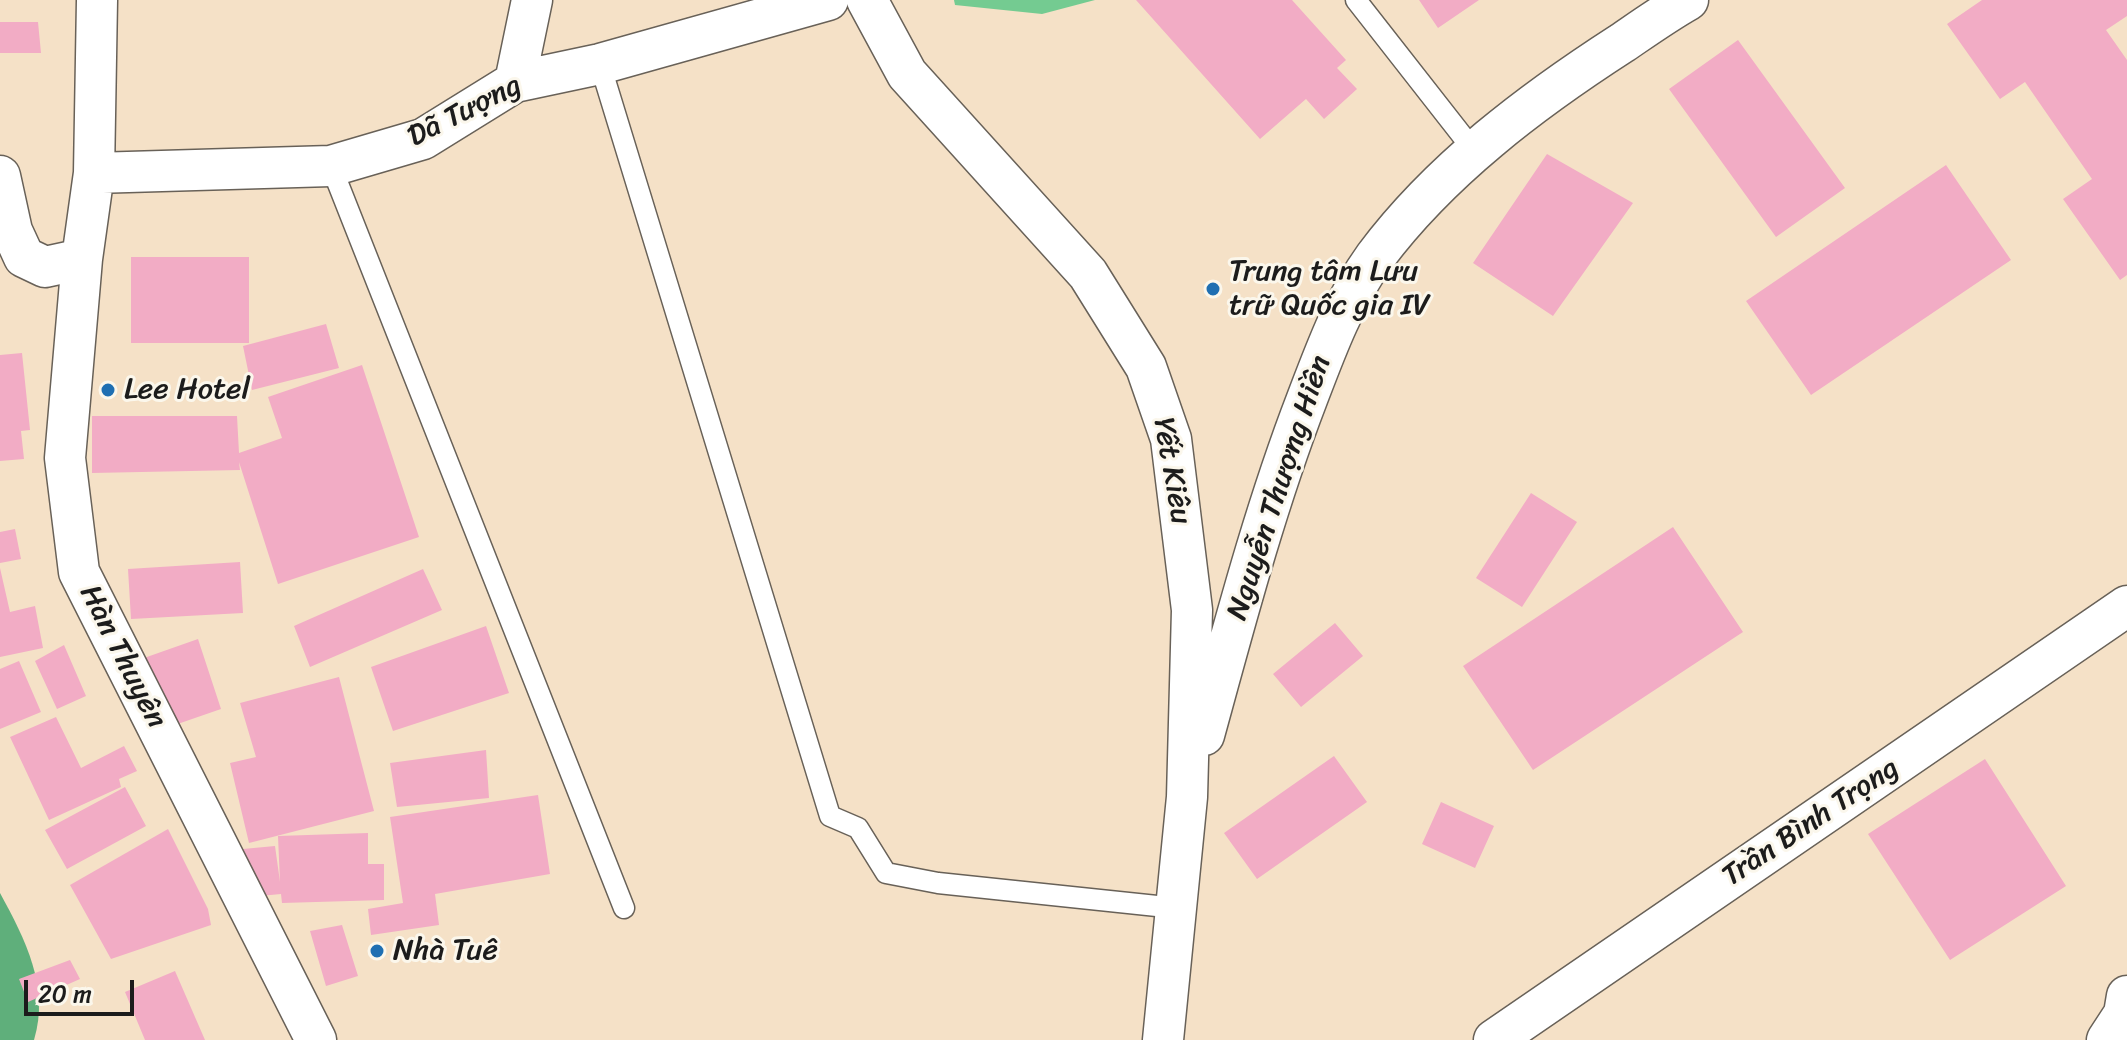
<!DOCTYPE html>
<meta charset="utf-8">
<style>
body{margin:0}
#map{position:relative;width:2127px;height:1040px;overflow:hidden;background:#f5e1c7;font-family:Sriracha,sans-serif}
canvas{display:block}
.scale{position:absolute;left:24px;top:980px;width:110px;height:36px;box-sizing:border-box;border:4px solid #1c1c1c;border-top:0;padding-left:10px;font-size:24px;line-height:28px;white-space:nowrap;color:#1c1c1c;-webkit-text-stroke:6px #fbf7ec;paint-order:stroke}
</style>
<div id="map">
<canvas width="2127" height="1040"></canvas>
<div class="scale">20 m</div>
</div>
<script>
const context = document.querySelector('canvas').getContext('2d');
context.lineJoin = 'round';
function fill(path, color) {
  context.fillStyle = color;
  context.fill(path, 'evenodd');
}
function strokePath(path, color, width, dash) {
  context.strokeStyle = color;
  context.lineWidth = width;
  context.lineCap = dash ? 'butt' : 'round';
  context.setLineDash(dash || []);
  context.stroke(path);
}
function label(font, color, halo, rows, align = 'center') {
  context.font = font + ' Sriracha,sans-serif';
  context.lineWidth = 6;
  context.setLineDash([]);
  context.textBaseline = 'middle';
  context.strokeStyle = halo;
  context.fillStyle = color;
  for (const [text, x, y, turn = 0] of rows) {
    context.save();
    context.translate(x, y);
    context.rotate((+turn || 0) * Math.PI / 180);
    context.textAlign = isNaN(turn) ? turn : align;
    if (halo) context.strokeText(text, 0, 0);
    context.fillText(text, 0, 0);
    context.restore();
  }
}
const green = new Path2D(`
 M954,0H1095L1042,14L955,5Z`);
const forest = new Path2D(`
 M0,893C25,939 50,987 34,1040H0Z`);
const building = new Path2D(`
 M1136,0H1292L1346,60L1337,68L1357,89L1324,119L1306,99L1260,139Z
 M1419,0H1479L1438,28Z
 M1982,0H2127V16L2106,30L2127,60V275L2120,280L2063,199L2092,179L2025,82L2000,99L1947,24Z
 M0,22H38L41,53H0Z
 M1738,40L1845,188L1776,237L1669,89Z
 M1547,154L1633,203L1553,316L1473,263Z
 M1946,165L2011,260L1811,395L1746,301Z
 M131,257H249V343H131Z
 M326,324L339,368L252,390L243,346Z
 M22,353L30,430L21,431L24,459L0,461V355Z
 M362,365L419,537L278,584L239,462L240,470L92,473V416H237L239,453L282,438L268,397Z
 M1531,493L1577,522L1522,607L1476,578Z
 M1673,527L1743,632L1533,770L1463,666Z
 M15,529L21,559L0,563V532Z
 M240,562L243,613L131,619L128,569Z
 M0,568L10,612L35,606L43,648L0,657Z
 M423,569L442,610L310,667L294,626Z
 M1335,623L1363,656L1301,707L1273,674Z
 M486,626L509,693L393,731L371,667Z
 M198,639L221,709L166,728L144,658Z
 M64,645L86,696L57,709L35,661Z
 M19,661L41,712L0,729V669Z
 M339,677L374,811L249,843L230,763L256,757L240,703Z
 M56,717L81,768L124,746L137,771L119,779L121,787L49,820L10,737Z
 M486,750L489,798L397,807L390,763Z
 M1334,756L1367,802L1257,879L1224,833Z
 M1985,759L2066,886L1950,960L1868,834Z
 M125,787L146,826L67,869L45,830Z
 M538,795L550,874L435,894L439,925L371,935L368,909L403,903L390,817Z
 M1441,802L1494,826L1475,868L1422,844Z
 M168,829L208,909L211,925L111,959L70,885Z
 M368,833V864H384V900L282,903L281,894L249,897L243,849L275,846L280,882L278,836Z
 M342,925L358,976L326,986L310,931Z
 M70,960L80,979L28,1002L19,979Z
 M175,971L205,1040H145L125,992Z`);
const service = new Path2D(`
 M1356,0L1475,152
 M600,64L830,816L858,828L886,873L938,883L1176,908
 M331,166L624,908`);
const minor = new Path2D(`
 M97,0L94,173L82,259L65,458L79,572L316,1040
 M867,0L907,74L1088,274L1146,367L1171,439L1192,610L1187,797L1163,1040
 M515,82L532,0
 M94,173L331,166L423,139L515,82L600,64L828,0
 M0,176L12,231L24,257L45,267L82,259
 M1204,735C1235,622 1265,508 1307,399C1326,349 1344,300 1375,257C1440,170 1532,101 1622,43C1644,28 1665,13 1688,0
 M1494,1040L2127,606
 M2107,1040L2124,1014L2127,996`);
const markers = [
 [1213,289,8,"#1f6fb2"],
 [108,390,8,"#1f6fb2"],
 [377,951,8,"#1f6fb2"]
];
const streetNames = [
 ["Dã Tượng",465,112,-27],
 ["Yết Kiêu",1171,471,80],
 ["Nguyễn Thượng Hiền",1280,488,-72],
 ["Hàn Thuyên",122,657,63],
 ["Trần Bình Trọng",1811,823,-34]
];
const poiNames = [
 ["Trung tâm Lưu",1229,272],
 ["trữ Quốc gia IV",1229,306],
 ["Lee Hotel",124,390],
 ["Nhà Tuê",393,951]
];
fill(green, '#74cb91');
fill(forest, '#5faf7b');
fill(building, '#f2acc5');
strokePath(service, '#686158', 23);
strokePath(minor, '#686158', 43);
strokePath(service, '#fff', 20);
strokePath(minor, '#fff', 40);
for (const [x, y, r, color] of markers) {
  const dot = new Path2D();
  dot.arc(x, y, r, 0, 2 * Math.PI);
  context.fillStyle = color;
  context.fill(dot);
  strokePath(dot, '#fbf7ec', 3);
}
label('30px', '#1c1c1c', '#fbf7ec', streetNames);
label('30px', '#1c1c1c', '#fbf7ec', poiNames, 'left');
</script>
